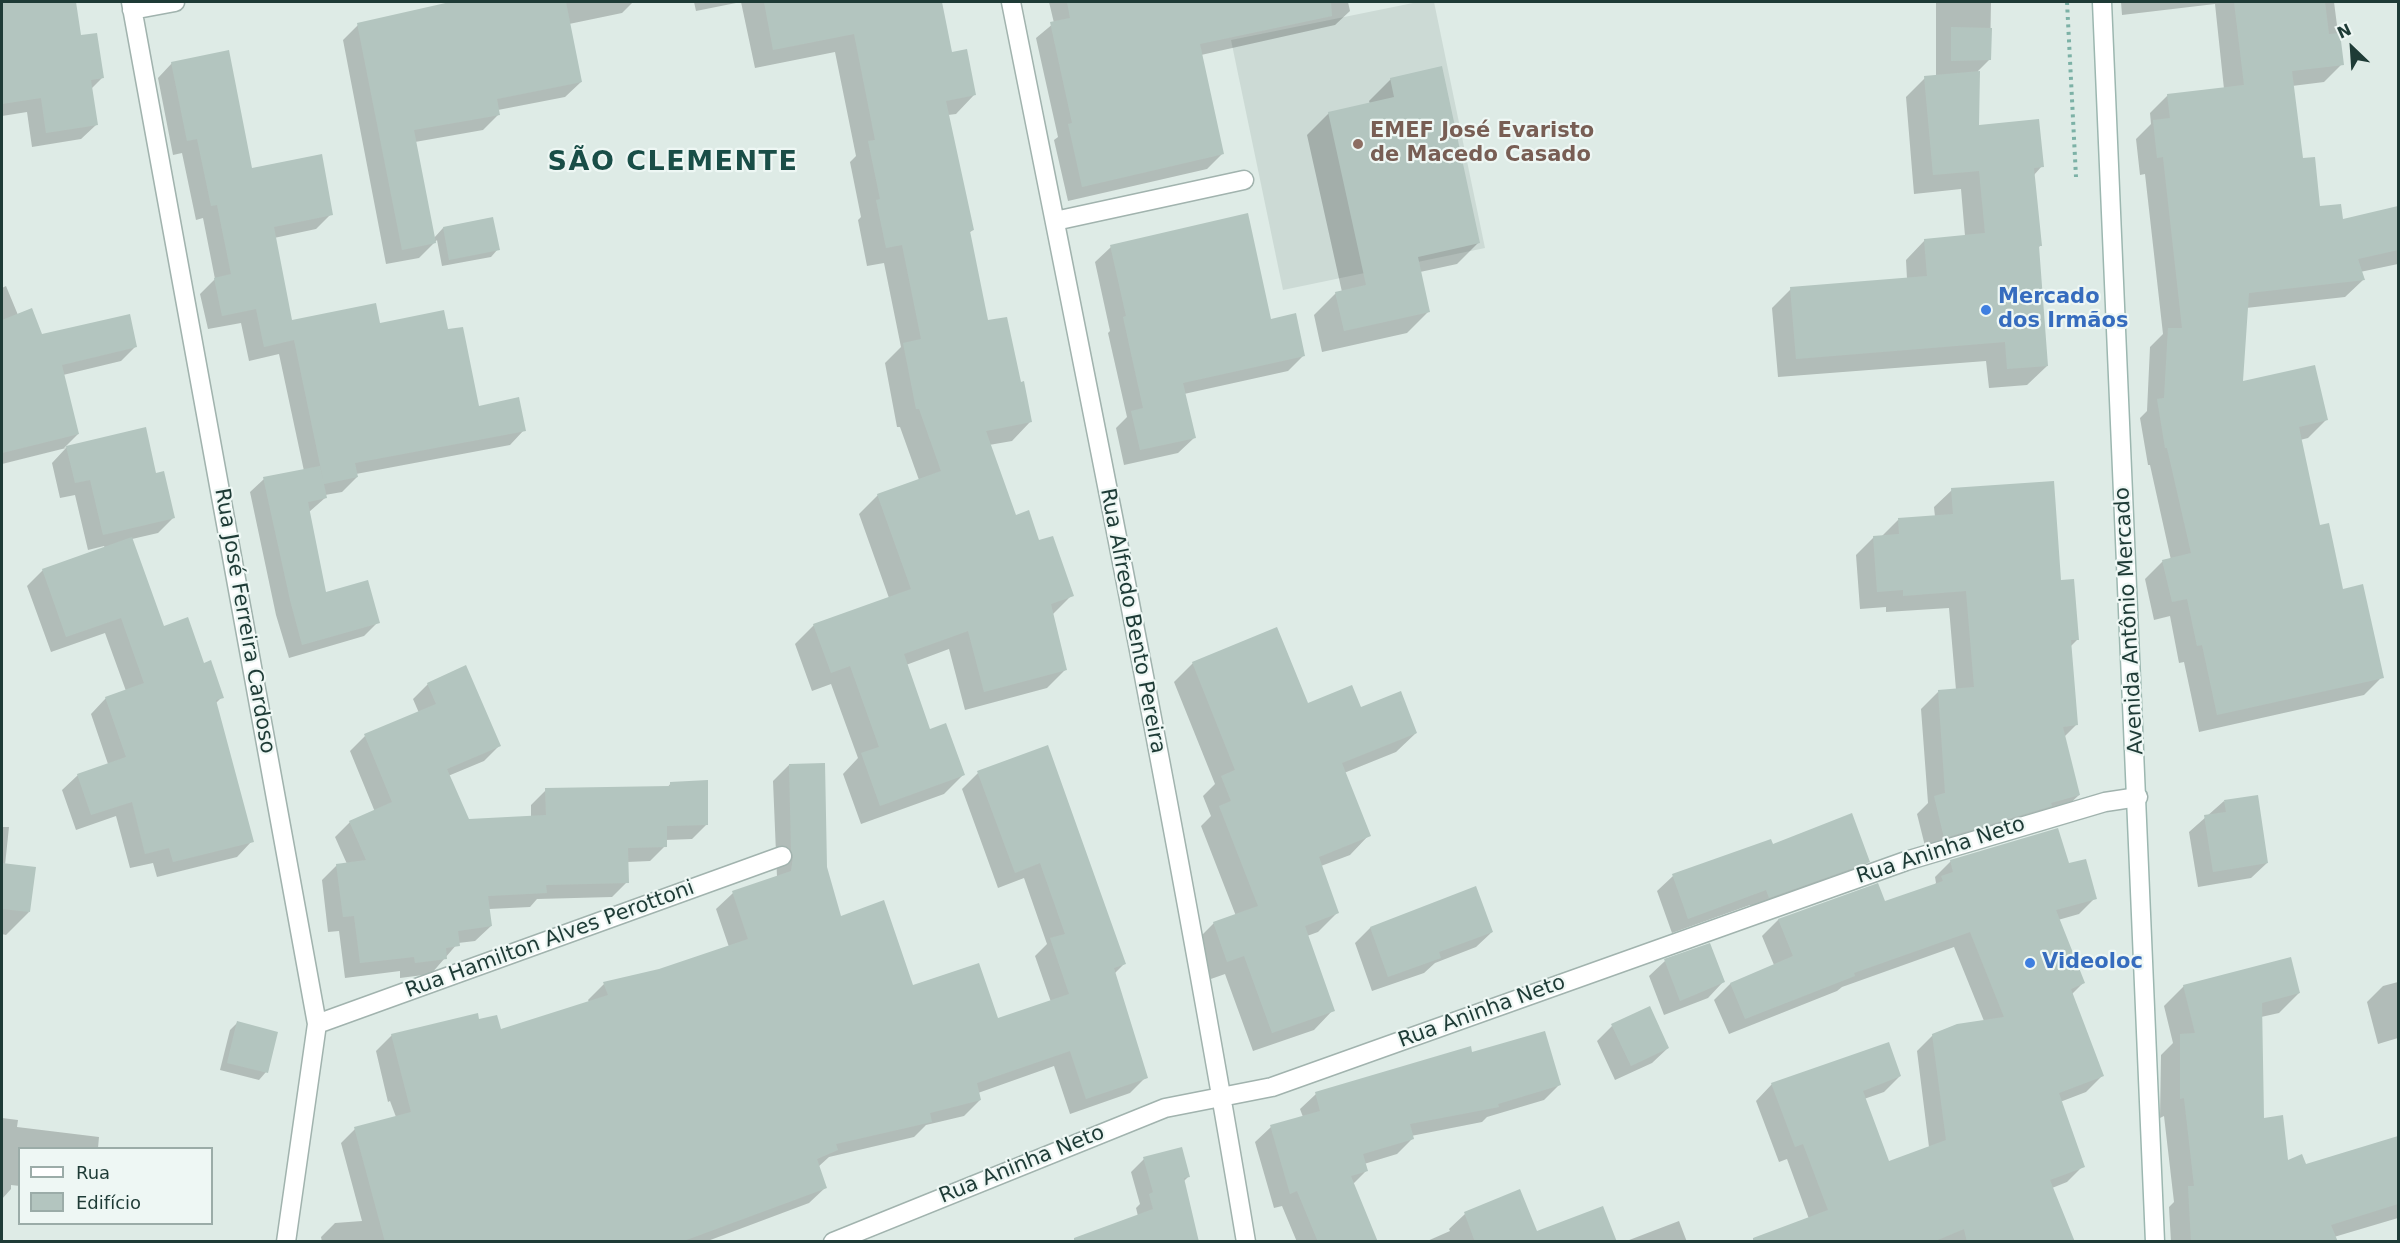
<!DOCTYPE html>
<meta charset="utf-8">
<style>
body{margin:0}
#map{position:relative;width:2400px;height:1243px;overflow:hidden;background:#deebe6;font-family:"DejaVu Sans",sans-serif}
canvas{display:block}
.frame{position:absolute;inset:0;border:3px solid #1e3b36;pointer-events:none}
.legend{position:absolute;left:18px;top:1147px;width:195px;height:78px;box-sizing:border-box;background:#eef7f4;border:2px solid #9baca8;margin:0;padding:8px 10px;list-style:none;font-size:18px;color:#1e3b36}
.legend li{display:flex;align-items:center;gap:12px;height:30px}
.legend b{width:30px;border:2px solid #9baca8}
.north{position:absolute;left:2322px;top:18px;width:60px;height:60px;-webkit-text-stroke:4px #eef7f4;paint-order:stroke;rotate:335deg;font-size:16px;font-weight:700;line-height:24px;text-align:center;color:#1e3b36}
.north::after{content:'';display:block;margin:auto;width:21px;height:27px;background:#1e3b36;clip-path:polygon(50% 0,100% 100%,50% 72%,0 100%)}
</style>
<div id="map">
<canvas width="2400" height="1243"></canvas>
<div class="frame"></div>
<ul class="legend">
<li><b style="height:8px;background:#fff"></b>Rua</li>
<li><b style="height:16px;background:#b3c5bf"></b>Edifício</li>
</ul>
<div class="north">N</div>
</div>
<script>
const context = document.querySelector('canvas').getContext('2d');
context.lineJoin = 'round';
function fill(path, color) {
  context.fillStyle = color;
  context.fill(path, 'evenodd');
}
function strokePath(path, color, width, dash) {
  context.strokeStyle = color;
  context.lineWidth = width;
  context.lineCap = dash ? 'butt' : 'round';
  context.setLineDash(dash || []);
  context.stroke(path);
}
function label(font, color, halo, rows, align = 'center') {
  context.font = font + ' "DejaVu Sans",sans-serif';
  context.lineWidth = 4.5;
  context.setLineDash([]);
  context.textBaseline = 'middle';
  context.strokeStyle = halo;
  context.fillStyle = color;
  for (const [text, x, y, turn = 0] of rows) {
    context.save();
    context.translate(x, y);
    context.rotate((+turn || 0) * Math.PI / 180);
    context.textAlign = isNaN(turn) ? turn : align;
    if (halo) context.strokeText(text, 0, 0);
    context.fillText(text, 0, 0);
    context.restore();
  }
}
const built = new Path2D(`
 M1418,2H1434L1485,248L1283,290L1231,40Z`);
const shadow = new Path2D(`
 M2,2H75L80,37L102,78L91,89L96,125L81,139L32,147L27,112L2,116Z
 M469,2H633L622,13L569,24L581,82L565,97L498,110L499,114L483,130L415,142L434,238L443,228L498,249L491,257L442,266L437,240L419,258L386,264L343,40L358,25Z
 M694,2H741L696,11Z
 M741,2H940L951,53L974,95L956,114L948,115L973,230L969,233L987,322L1020,384L1030,422L1012,441L989,445L1015,517L1038,542L1072,595L1052,615L1066,669L1047,688L965,710L949,649L906,665L929,730L963,775L944,794L861,824L843,774L858,758L831,684L812,691L795,644L814,625L889,598L859,514L878,495L919,480L900,427H897L885,363L901,347L884,263L867,266L858,220L861,217L850,162L856,156L835,52L755,68Z
 M1049,2H1348L1350,11L1335,25L1201,55L1222,154L1207,169L1068,201L1054,140L1058,137L1036,38L1054,23Z
 M1936,2H1991L1990,59L1978,71V127L2042,166L2034,175L2041,245L2038,248L2047,366L2027,385L1989,388L1986,361L1778,377L1772,308L1791,289L1907,279L1906,260L1925,240L1965,236L1961,189L1914,194L1906,97L1925,78L1936,77Z
 M2121,2H2334L2342,64L2324,82L2292,86L2301,160L2319,208L2341,220L2398,208V264L2360,272L2363,280L2345,297L2246,308L2242,383L2326,420L2308,438L2300,440L2318,527L2342,591L2382,677L2364,695L2199,732L2184,662L2179,663L2170,616L2154,620L2145,579L2163,561L2171,560L2150,465H2148L2140,418L2147,411L2150,347L2163,334L2145,174L2140,175L2136,139L2151,124L2150,113L2168,95L2224,89L2215,4L2122,15Z
 M172,63L251,170L331,214L316,229L274,238L291,322L379,324L447,331L477,407L524,430L510,445L356,474L357,477L342,492L325,495V498L309,512L325,594L378,622L364,636L289,658L276,615L250,492L264,479L304,471L279,354L249,361L241,323L208,329L200,294L215,279L203,218L196,220L182,153L173,155L158,78Z
 M1391,79L1478,243L1457,264L1420,272L1428,312L1407,333L1322,352L1314,315L1336,293L1342,292L1307,135L1329,113L1370,104L1369,101Z
 M1111,247L1270,321L1303,356L1288,371L1184,394L1194,438L1178,453L1124,465L1116,428L1127,417L1108,333L1110,331L1095,262Z
 M6,286L18,315L41,335L136,346L121,361L63,375L78,434L64,448L145,429L155,475L173,518L158,533L132,539L163,628L204,664L222,697L215,704L252,841L237,857L157,877L153,863L130,868L116,816L76,830L62,790L78,775L108,764L91,714L106,698L126,691L105,633L51,652L27,586L43,570L105,548L104,546L88,550L75,495L60,498L52,463L66,448L2,464V288Z
 M1952,490L2060,581L2078,639L2070,647L2076,725L2064,737L2079,795L2061,812L1927,854L1917,814L1928,803L1921,709L1939,691L1956,690L1949,608L1886,612V607L1860,609L1856,555L1874,537H1881L1898,520L1935,517L1934,507Z
 M1193,663L1307,705L1360,709L1416,733L1396,752L1344,773L1369,835L1350,855L1321,866L1337,913L1318,932L1307,936L1333,1010L1314,1030L1253,1051L1225,974L1208,980L1194,943L1214,923L1236,916L1201,826L1211,816L1203,796L1215,784L1174,682Z
 M428,684L500,745L484,761L448,776L468,821L531,818V805L546,790L667,788L671,783L707,824L692,839L665,840V846L650,861L627,862V882L612,897L537,899L530,907L489,909L491,926L475,941L458,943L431,974L400,978V971L345,978L339,931L328,932L322,880L337,865L347,864L335,837L350,822L375,812L350,751L365,736L419,713L413,699Z
 M789,765L826,868L840,918L912,987L997,1020L1051,1002L1035,956L1047,944L1024,878L998,888L962,789L978,773L1124,964L1114,974L1146,1077L1130,1093L1070,1114L1054,1066L978,1093L980,1100L964,1116L926,1125L914,1137L829,1157L818,1167L826,1187L809,1203L705,1242H322L321,1237L335,1223L362,1221L341,1143L355,1129L396,1117L390,1101L388,1102L376,1051L392,1035L478,1021L500,1031L589,1002L588,1000L604,984L659,970L729,947L716,909L733,893L777,877L773,781Z
 M2224,801L2267,863L2251,878L2198,887L2189,832Z
 M2,827H9L5,865L29,912L6,935L2,934Z
 M1772,846L1869,861L1853,877L1754,912L1750,905L1672,933L1657,891L1673,876Z
 M1951,861L2068,865L2095,898L2079,914L2058,920L2083,983L2072,994L2102,1076L2086,1092L2060,1102L2083,1166L2067,1182L2052,1188L2074,1242H1748L1809,1219L1787,1159L1779,1162L1756,1101L1772,1084L1900,1076L1884,1092L1864,1099L1888,1163L1929,1147L1917,1051L1933,1035L1984,1021L1954,947L1842,987L1837,991L1729,1034L1714,1000L1730,984L1774,965L1762,936L1778,920L1877,885L1884,903L1934,886L1936,883L1935,877Z
 M1370,928L1492,932L1476,947L1435,963L1424,973L1372,991L1355,943Z
 M1709,945L1723,982L1708,998L1664,1015L1649,976L1665,961Z
 M2398,982V1038L2378,1044L2367,1002L2383,986Z
 M2184,986L2299,993L2279,1013L2261,1017L2262,1120L2287,1162L2305,1166L2398,1137V1218L2334,1237L2336,1242H2171L2169,1207L2174,1202L2164,1116L2160,1118L2161,1055L2173,1043L2164,1006Z
 M237,1023L266,1072L259,1080L220,1070L230,1030Z
 M1612,1026L1668,1048L1652,1063L1615,1080L1597,1041Z
 M1471,1054L1559,1085L1544,1100L1487,1117L1482,1122L1411,1136L1412,1139L1397,1154L1364,1164L1366,1171L1353,1184L1376,1242H1297L1282,1206L1274,1208L1255,1142L1271,1127L1303,1117L1300,1109L1316,1094Z
 M2,1118L18,1120L17,1127L99,1137L98,1148H20V1186L11,1185V1189L2,1199Z
 M1144,1159L1189,1176L1183,1182L1198,1242H1069L1138,1216L1136,1208L1140,1204L1131,1172Z
 M1465,1214L1536,1233L1615,1242H1425L1450,1231L1449,1229Z
 M1679,1221L1687,1242H1624Z`);
const building = new Path2D(`
 M2,2H76L81,35L97,33L104,78L91,80L98,125L46,133L41,98L2,104Z
 M450,2H566L582,82L497,99L500,115L414,130L436,243L402,250L357,23Z
 M764,2H942L952,52L967,49L976,95L946,101L974,230L970,231L988,320L1007,317L1021,382L1024,381L1032,422L986,431L1016,515L1029,510L1039,540L1053,536L1074,596L1051,604L1067,670L984,692L968,631L904,654L930,729L946,723L965,775L880,806L861,753L879,747L850,666L831,673L813,624L911,589L877,494L941,471L919,409H916L903,343L921,339L902,245L886,248L876,200L880,199L868,141L875,140L854,34L773,50Z
 M1067,2H1331L1332,16L1200,44L1224,154L1082,187L1068,124L1072,123L1050,22L1070,18Z
 M2234,2H2325L2329,34L2340,33L2344,65L2292,71L2303,158L2315,157L2320,206L2341,204L2343,219L2398,206V250L2358,259L2365,280L2249,293L2243,381L2315,365L2328,420L2299,427L2320,525L2329,523L2343,589L2363,584L2384,678L2217,715L2202,645L2197,646L2187,599L2172,602L2162,560L2191,553L2167,448H2165L2157,399L2164,398L2168,328H2182L2163,157L2157,158L2153,120L2170,118L2167,94L2244,85Z
 M1951,27L1992,28L1991,60L1951,61Z
 M229,50L252,168L322,154L333,215L274,227L292,320L376,303L380,323L444,310L448,329L463,327L479,406L519,397L526,431L355,463L358,477L324,484L294,340L264,347L256,309L222,316L214,278L231,274L217,205L211,206L197,139L187,141L171,62Z
 M1442,66L1480,243L1418,257L1430,312L1344,331L1335,292L1366,285L1328,112L1394,97L1390,78Z
 M1980,71L1979,125L2039,119L2044,167L2034,168L2042,246H2039L2048,366L2007,369L2005,342L1796,359L1790,287L1927,276L1924,239L1985,233L1979,171L1933,175L1924,76Z
 M1248,213L1271,319L1296,313L1305,356L1183,383L1196,438L1140,450L1131,411L1143,408L1123,317L1126,316L1110,245Z
 M493,217L500,250L449,260L443,227Z
 M32,308L42,334L130,314L137,347L62,365L79,434L2,453V320Z
 M146,427L156,473L164,471L175,518L103,535L90,480L75,483L66,446Z
 M320,466L327,498L308,502L326,592L368,580L380,623L302,645L290,600L263,477Z
 M2054,481L2061,580L2074,579L2079,640H2071L2078,725L2063,727L2080,795L2051,803L2052,806L1944,838L1934,796L1945,793L1938,690L1974,687L1966,591L1903,596V590L1877,592L1873,536L1899,534L1898,518L1953,514L1951,488Z
 M132,537L164,626L188,617L204,663L211,660L224,698L216,700L254,842L173,862L169,848L145,854L132,802L91,815L77,774L126,757L105,697L144,683L121,618L66,637L42,569Z
 M1277,627L1308,703L1352,685L1361,707L1401,691L1417,733L1342,763L1371,836L1319,857L1339,913L1305,926L1335,1011L1272,1033L1244,956L1227,962L1213,922L1258,906L1219,806L1231,801L1221,776L1235,770L1192,662Z
 M466,665L501,746L447,769L469,819L546,815L545,788L670,786V782L708,780V825L667,826V847L628,848L629,883L546,885L547,893L488,896L492,926L458,931L460,946L446,948L447,959L415,963L414,957L360,963L354,916L343,917L336,864L366,860L349,821L392,802L364,734L436,704L427,683Z
 M1048,745L1126,964L1114,968L1148,1078L1086,1099L1070,1051L977,1083L981,1100L930,1113L932,1122L836,1144L838,1150L817,1159L827,1188L681,1242H385L354,1127L411,1112L391,1034L478,1013L479,1019L497,1015L501,1029L608,995L603,982L659,969L748,939L732,891L791,871L793,857L791,850L789,764L825,763L827,867L841,916L884,900L913,985L979,963L998,1018L1069,994L1050,938L1065,934L1040,863L1015,873L977,771Z
 M2258,795L2268,863L2213,872L2204,815L2226,812L2224,800Z
 M1852,813L1870,862L1769,898L1766,890L1688,919L1672,874L1771,839L1773,844Z
 M2058,828L2069,863L2086,859L2097,899L2056,910L2085,983L2071,989L2104,1076L2059,1093L2085,1167L2050,1180L2075,1242H1967L1964,1229L1933,1242H1753V1238L1828,1210L1803,1144L1795,1147L1771,1083L1889,1042L1901,1076L1863,1091L1889,1161L1946,1140L1932,1034L1957,1024L2004,1017L1970,932L1854,973L1855,976L1745,1019L1730,983L1793,956L1778,919L1878,883L1885,901L1943,881L1941,876L1953,872L1950,860Z
 M2,863L36,867L30,912L2,909Z
 M1476,886L1493,932L1439,952L1441,958L1388,977L1370,927Z
 M1710,943L1725,982L1680,1001L1664,959Z
 M2291,957L2300,993L2262,1003L2264,1118L2283,1115L2288,1160L2302,1154L2306,1164L2398,1136V1204L2331,1225L2338,1242H2191L2188,1186H2194L2184,1098L2180,1099V1034L2195,1033L2183,985Z
 M1650,1006L1669,1048L1631,1066L1611,1024Z
 M237,1021L278,1032L268,1073L227,1063Z
 M1545,1031L1561,1085L1498,1104L1499,1107L1410,1124L1414,1139L1363,1154L1368,1171L1351,1176L1378,1242H1318L1297,1191L1290,1194L1270,1125L1320,1111L1315,1092L1471,1046L1472,1052Z
 M1182,1147L1190,1177L1184,1178L1199,1242H1074V1238L1153,1209L1149,1194L1153,1192L1143,1157Z
 M1520,1189L1537,1231L1603,1206L1617,1242H1475L1464,1212Z`);
const path = new Path2D(`
 M2067,2L2076,177`);
const street = new Path2D(`
 M131,2L317,1024L286,1242
 M1011,2C1093,414 1177,827 1246,1242
 M132,10L175,2
 M1055,221L1244,180
 M317,1024L782,856
 M833,1242L1165,1108L1272,1087L1906,861L2105,802L2138,797`);
const secondary = new Path2D(`
 M2102,2L2155,1242`);
const markers = [
 [1358,144,6,"#8d6e63"],
 [1986,310,6,"#3f7fe0"],
 [2030,963,6,"#3f7fe0"]
];
const educationNames = [
 ["EMEF José Evaristo",1370,132],
 ["de Macedo Casado",1370,156]
];
const shopNames = [
 ["Mercado",1998,298],
 ["dos Irmãos",1998,322],
 ["Videoloc",2042,963]
];
const streetNames = [
 ["Rua José Ferreira Cardoso",244,621,80],
 ["Rua Alfredo Bento Pereira",1132,621,79],
 ["Avenida Antônio Mercado",2130,621,-93],
 ["Rua Aninha Neto",1941,851,-18],
 ["Rua Hamilton Alves Perottoni",550,940,-20],
 ["Rua Aninha Neto",1482,1012,-20],
 ["Rua Aninha Neto",1022,1165,-22]
];
const districtNames = [
 ["SÃO CLEMENTE",673,163]
];
fill(built, '#ccdad5');
fill(shadow, '#0003');
fill(building, '#b3c5bf');
strokePath(street, '#a1b3ae', 21);
strokePath(secondary, '#9cb7b0', 21);
strokePath(path, '#7cb1a6', 4, [3, 4.5]);
strokePath(street, '#fff', 18);
strokePath(secondary, '#fff', 18);
for (const [x, y, r, color] of markers) {
  const dot = new Path2D();
  dot.arc(x, y, r, 0, 2 * Math.PI);
  context.fillStyle = color;
  context.fill(dot);
  strokePath(dot, '#eef7f4', 2);
}
label('bold 21px', '#785e54', '#eef7f4', educationNames, 'left');
label('bold 21px', '#366cbe', '#eef7f4', shopNames, 'left');
label('21px', '#1e3b36', '#eef7f4', streetNames);
context.letterSpacing = '1.5px';
label('bold 27px', '#194e47', '#eef7f4', districtNames);
context.letterSpacing = '0px';
</script>
